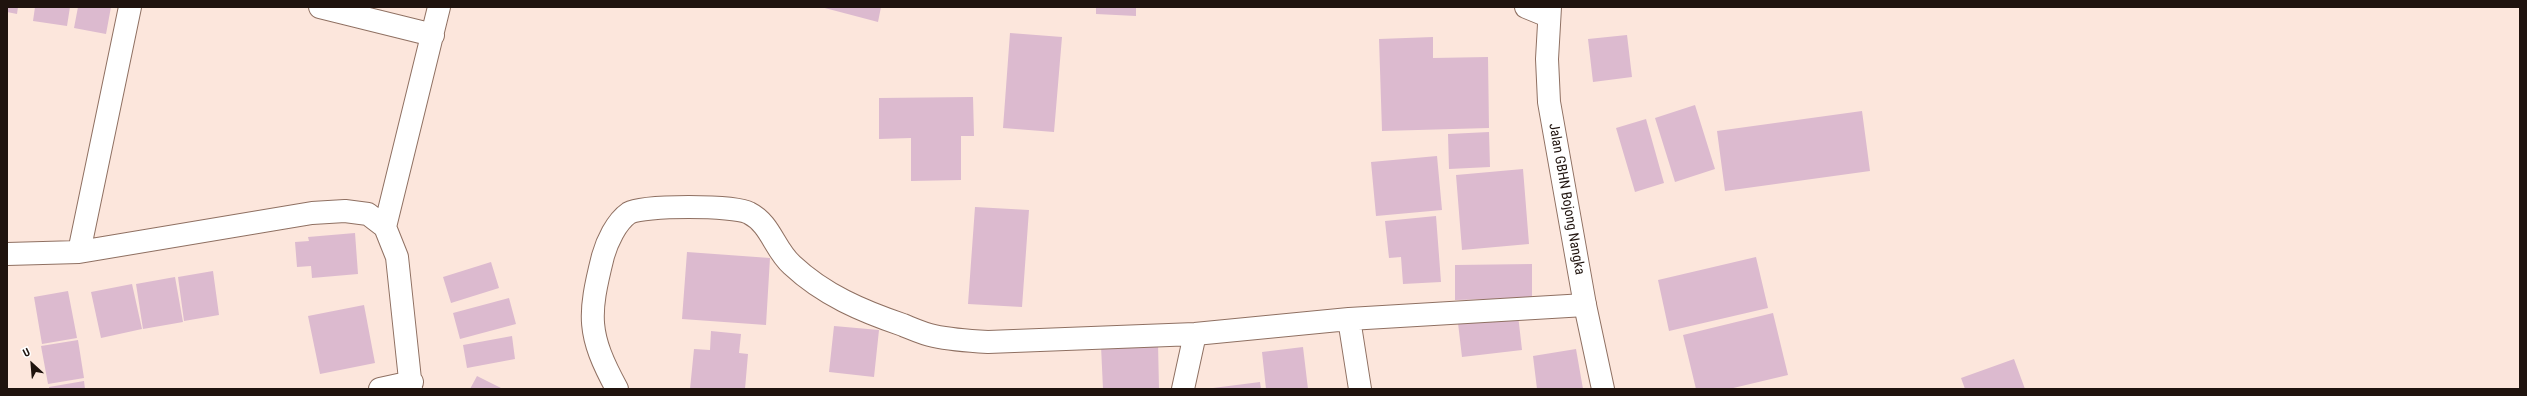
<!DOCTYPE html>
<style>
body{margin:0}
#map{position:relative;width:2527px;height:396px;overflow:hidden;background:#fce6dc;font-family:"Roboto Condensed",sans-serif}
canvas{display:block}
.frame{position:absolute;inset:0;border:8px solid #1f130e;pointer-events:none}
.north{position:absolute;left:12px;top:344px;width:40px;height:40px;-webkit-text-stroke:3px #fff;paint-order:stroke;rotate:334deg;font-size:11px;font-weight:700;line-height:16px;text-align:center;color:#1f130e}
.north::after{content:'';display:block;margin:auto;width:14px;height:18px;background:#1f130e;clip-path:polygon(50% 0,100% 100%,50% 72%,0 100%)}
</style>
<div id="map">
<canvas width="2527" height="396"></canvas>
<div class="frame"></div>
<div class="north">U</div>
</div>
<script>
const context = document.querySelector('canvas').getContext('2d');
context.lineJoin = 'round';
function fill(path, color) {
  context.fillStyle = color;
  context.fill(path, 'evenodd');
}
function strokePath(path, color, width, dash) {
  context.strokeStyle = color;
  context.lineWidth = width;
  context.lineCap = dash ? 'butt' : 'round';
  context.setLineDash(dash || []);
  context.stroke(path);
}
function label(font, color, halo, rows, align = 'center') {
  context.font = font + ' "Roboto Condensed",sans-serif';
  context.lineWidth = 3;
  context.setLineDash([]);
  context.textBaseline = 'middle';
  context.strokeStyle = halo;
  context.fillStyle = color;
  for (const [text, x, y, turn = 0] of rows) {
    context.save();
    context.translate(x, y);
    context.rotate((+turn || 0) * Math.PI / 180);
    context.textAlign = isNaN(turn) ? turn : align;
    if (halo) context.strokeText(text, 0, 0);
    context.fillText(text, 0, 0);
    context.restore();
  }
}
const building = new Path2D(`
 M7,7H18L17,14L7,12Z
 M35,7H70L67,26L33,21Z
 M78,7H111L106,34L74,28Z
 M821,7H881L878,22Z
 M1096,7H1136V16L1096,14Z
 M1010,33L1062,37L1054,132L1003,128Z
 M1627,35L1632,77L1593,82L1588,39Z
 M1433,37V58L1488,57L1489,128L1382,131L1379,39Z
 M973,97L974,136H961V180L911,181V138L879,139V98Z
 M1695,105L1715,169L1675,182L1655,118Z
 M1862,111L1870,171L1725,191L1717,131Z
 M1646,119L1664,183L1635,192L1616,128Z
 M1489,132L1490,167L1449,169L1448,134Z
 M1437,156L1442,210L1376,216L1371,162Z
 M1523,169L1529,244L1462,250L1456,175Z
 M975,207L1029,210L1022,307L968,304Z
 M1436,216L1441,282L1403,284L1401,257L1389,258L1385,221Z
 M355,233L358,274L312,278L311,266L297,267L295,242L309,241L308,237Z
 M687,252L770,258L766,325L682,319Z
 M1756,257L1768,308L1669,331L1658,280Z
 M491,262L499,288L451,303L443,277Z
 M1532,264V298L1455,300V265Z
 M213,271L219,315L184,321L178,277Z
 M175,277L183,322L143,329L136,284Z
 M132,284L142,329L101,338L91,292Z
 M68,291L77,338L42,344L34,297Z
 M509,298L516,324L460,339L453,313Z
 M364,305L375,363L320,374L308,316Z
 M1773,313L1788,375L1729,389H1696L1683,335Z
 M1518,315L1522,350L1462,357L1458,323Z
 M834,326L879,330L874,377L829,372Z
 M711,331L741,334L739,353L748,354L745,389H690L694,349L710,350Z
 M512,336L515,359L467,368L463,345Z
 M78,340L84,378L48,384L41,346Z
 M1158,343L1159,389H1103L1101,346Z
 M1303,347L1308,389H1266L1262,352Z
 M1576,349L1583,389H1537L1533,356Z
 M2014,359L2025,389H1965L1961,378Z
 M477,376L503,389H470Z
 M84,381L85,389H49V387Z
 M1260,382L1261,389H1213V388Z`);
const street = new Path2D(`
 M320,7L433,35
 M1526,7L1548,16
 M385,227L439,7
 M79,252L130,7
 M7,254L79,252L312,213L345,211L368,214L385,227L397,257L411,389
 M1349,319L1360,389
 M380,389L412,382
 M617,389C587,334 588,316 603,256C607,242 616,222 629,213C643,205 734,205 749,213C771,224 774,249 792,265C824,295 862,311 903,325C913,329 924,334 934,336C952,340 970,341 988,342L1195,334L1349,319L1585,305
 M1183,389L1195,334`);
const secondary = new Path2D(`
 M1550,7L1547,59L1549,102L1585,305L1603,389`);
const streetNames = [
 ["Jalan GBHN Bojong Nangka",1566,199,80]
];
fill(building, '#dcbacf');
strokePath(street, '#8f7062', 24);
strokePath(secondary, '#8f7062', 24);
strokePath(street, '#fff', 22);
strokePath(secondary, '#fff', 22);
label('14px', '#1f130e', '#fff', streetNames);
</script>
